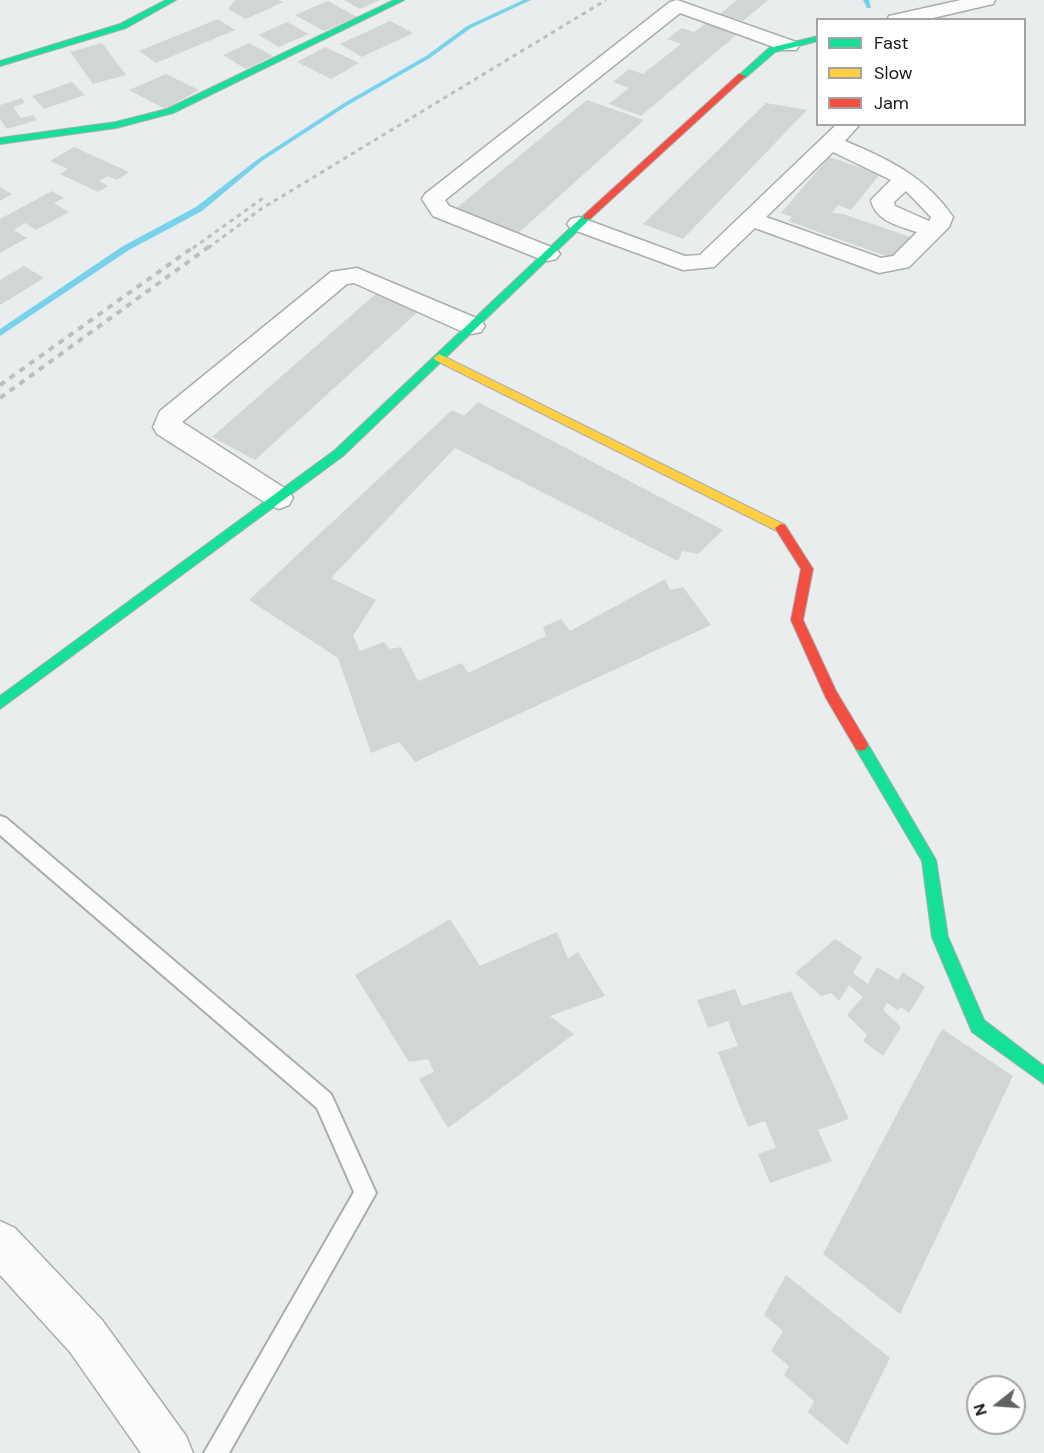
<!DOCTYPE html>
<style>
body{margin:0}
#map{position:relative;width:1044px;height:1453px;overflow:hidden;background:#e9edee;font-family:"DM Sans",sans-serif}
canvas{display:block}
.legend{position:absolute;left:816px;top:18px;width:210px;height:108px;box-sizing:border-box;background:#fff;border:2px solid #a2a3a3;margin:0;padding:8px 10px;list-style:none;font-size:18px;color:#16191a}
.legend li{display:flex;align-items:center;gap:12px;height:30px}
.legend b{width:30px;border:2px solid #a2a3a3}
.north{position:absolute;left:966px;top:1375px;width:60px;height:60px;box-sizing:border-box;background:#fff;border:2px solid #a2a3a3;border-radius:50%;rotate:253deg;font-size:16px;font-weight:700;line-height:24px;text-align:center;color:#16191a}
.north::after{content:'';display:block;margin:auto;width:21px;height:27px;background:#606364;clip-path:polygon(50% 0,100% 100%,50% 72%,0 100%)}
</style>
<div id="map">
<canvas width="1044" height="1453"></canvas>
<ul class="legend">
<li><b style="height:8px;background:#16e098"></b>Fast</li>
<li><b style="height:8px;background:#ffcf43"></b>Slow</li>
<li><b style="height:8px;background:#f24e42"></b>Jam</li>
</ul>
<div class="north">N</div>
</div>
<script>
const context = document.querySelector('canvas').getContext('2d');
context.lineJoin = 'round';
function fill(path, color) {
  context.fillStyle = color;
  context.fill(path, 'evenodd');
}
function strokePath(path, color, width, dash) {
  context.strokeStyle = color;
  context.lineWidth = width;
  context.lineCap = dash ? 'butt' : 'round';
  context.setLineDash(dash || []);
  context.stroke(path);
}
const stream = new Path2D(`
 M523,0H531L471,28L430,58L348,105L262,161L202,211L129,250L0,336V329L123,246L196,207L258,159L344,103L426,56L467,26Z
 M863,0H869L871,8H867Z`);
const building = new Path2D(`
 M235,0H278L283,2L246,19L228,9Z
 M344,0H380L360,9Z
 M737,0H768L743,21L720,14Z
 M328,1L357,17L324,31L295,15Z
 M218,19L235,30L156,63L139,51Z
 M390,21L413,33L362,57L340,44Z
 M709,21L741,31L641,116L609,104L629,88L613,82L629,69L643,74L681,44L667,39L682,28L694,32Z
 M287,22L309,34L279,47L258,35Z
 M102,43L126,75L93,84L70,52Z
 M249,43L273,56L246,69L223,55Z
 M325,47L359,63L331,79L297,62Z
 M166,74L199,90L165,109L129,90Z
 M72,82L85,95L44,109L32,96Z
 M22,98L25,103L13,107L21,118L33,115L37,120L7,129L0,119V105Z
 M587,100L644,120L515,236L454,210Z
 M766,103L807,110L683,239L643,224Z
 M74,147L129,172L117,180L108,176L99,181L108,186L98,192L60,174L68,169L50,161Z
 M829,157L880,174L851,210L838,205L832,213L843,214L913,238L897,260L788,221L792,217L781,213Z
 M0,187L12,194L0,201Z
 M52,191L64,198L54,203L69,212L36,230L25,223L14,230L27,238L0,253V219Z
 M24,266L44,278L0,305V280Z
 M379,291L421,309L255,460L212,437Z
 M478,402L723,530L698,554L682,551L678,561L455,448L331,578L376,600L353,636L360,651L384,642L390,649L401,647L418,681L462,663L468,673L546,636L543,627L561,619L570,631L665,579L670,590L683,587L711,625L415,762L399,742L371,753L338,658L249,600L452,410L464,416Z
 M450,919L480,966L557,932L568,959L578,952L605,996L550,1016L574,1034L448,1128L419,1079L434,1072L428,1059L409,1062L355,975Z
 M835,939L862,957L853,973L868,984L877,967L898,980L903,972L925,987L909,1013L901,1007L898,1010L887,1003L883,1010L901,1027L883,1056L863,1041L867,1035L847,1015L863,997L849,985L839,1001L831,993L821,996L795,973Z
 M735,989L742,1006L791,991L849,1119L818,1130L832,1161L770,1183L758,1154L776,1148L765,1121L748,1127L718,1052L738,1046L728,1021L708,1028L697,1000Z
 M942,1029L1013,1076L900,1314L823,1254Z
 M786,1275L890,1358L847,1445L808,1412L814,1401L784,1375L789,1366L771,1351L783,1331L764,1315Z`);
const lane = new Path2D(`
 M0,816L6,818L331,1094L376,1193L229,1453H204L354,1192L317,1108L0,835Z`);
const street = new Path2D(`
 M677,0L796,42L799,46L796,50H782L680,13L445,200L449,206L556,249L560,254L556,259L548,261L540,259L433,216L422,199L425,194L670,2Z
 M961,0H995L993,4L924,20H887L889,16Z
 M837,124H860L845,141C888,159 926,177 953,217L949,227L909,267L879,273L755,228L714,267L683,270L571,229L567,224L571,219L579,217L685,256L700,255ZM833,152L891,180L871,200C875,221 899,226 917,232L893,256L881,258L766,217ZM906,191L931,217L929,221L895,206L894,202Z
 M357,268L481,320L485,326L481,332L472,334L463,332L354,283L347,284L182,422L289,491L293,498L289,505L279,509L269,505L157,434L153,427L160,411L331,272Z
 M0,1221L15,1228L102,1320L186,1436L193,1453H141L70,1352L0,1275Z`);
const fast = new Path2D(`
 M166,0H176L126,28L0,66V61L120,24Z
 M394,0H404L173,113L116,128L0,144V138L116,122L167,109Z
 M818,36V41L775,52L745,78L738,76L769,48Z
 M584,215L592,217L343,456L0,709V696L335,450Z
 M861,739L866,741L936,860L948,937L984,1020L1044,1066V1084L972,1032L932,937L922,861L856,749L854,745L856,741Z`);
const slow = new Path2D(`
 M439,354L785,525L787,528L781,532L777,531L435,360L434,358Z`);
const jam = new Path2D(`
 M739,74L746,76L590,219H584V215Z
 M781,524L785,525L813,569L803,620L836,691L866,741L868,745L866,749L861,751L856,749L826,698L791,620L801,569L775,528Z`);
const railFar1 = new Path2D(`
 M193,248L266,196
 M208,248L261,209L606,0`);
const rail = new Path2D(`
 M0,385L195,246
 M0,398L210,246`);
fill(stream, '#78d2ec');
fill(building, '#d2d5d6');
strokePath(lane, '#a9adae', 4);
strokePath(street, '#a9adae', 3);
strokePath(fast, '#a9adae', 2);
strokePath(slow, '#a9adae', 2);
strokePath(jam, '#a9adae', 2);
fill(lane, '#fcfcfc');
fill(street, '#fcfcfc');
fill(fast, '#16e098');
fill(slow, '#ffcf43');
fill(jam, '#f24e42');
strokePath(railFar1, '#bebebe', 3, [4.5, 4.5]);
strokePath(rail, '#bebebe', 4, [6, 6]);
</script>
